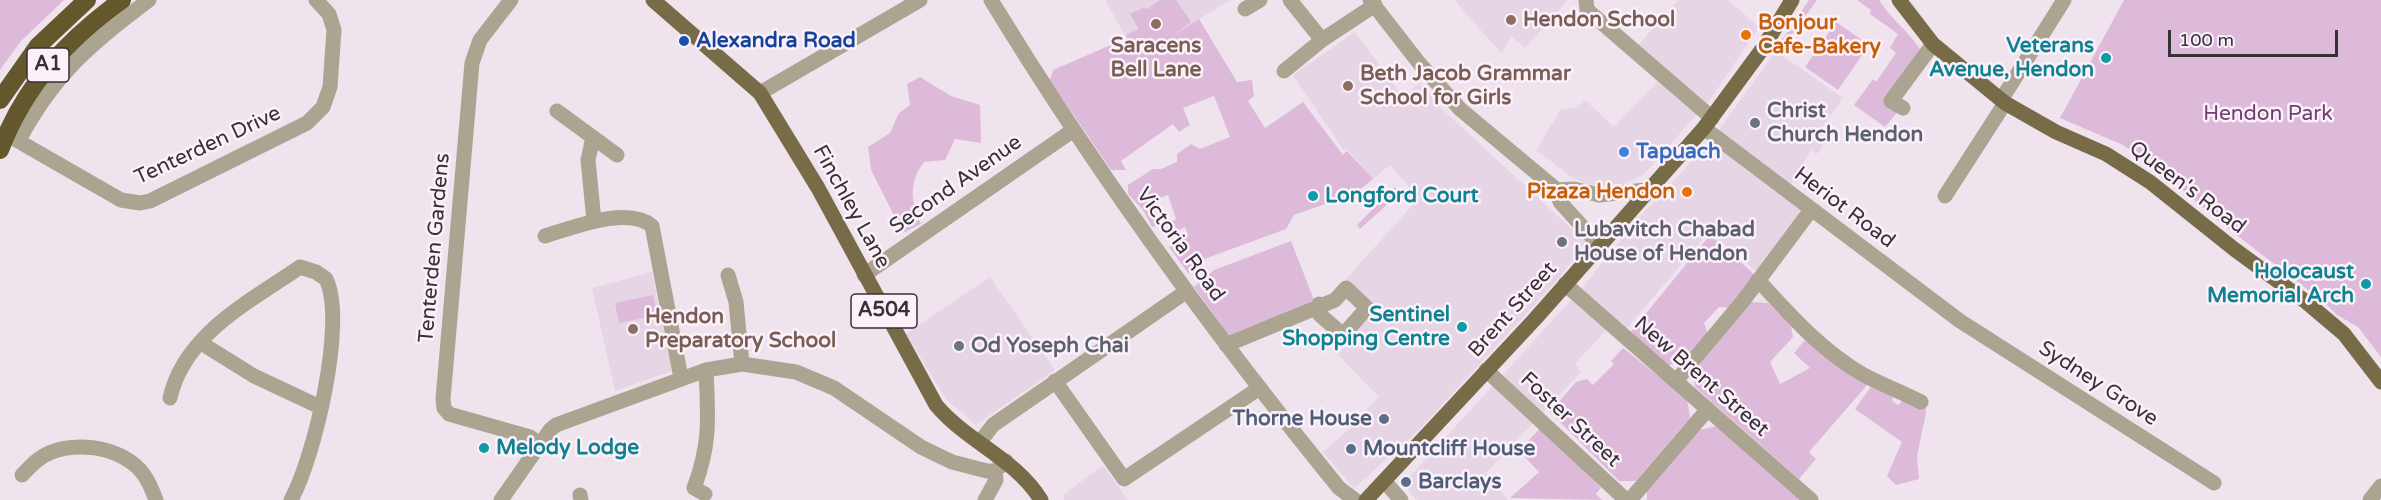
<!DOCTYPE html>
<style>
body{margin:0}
#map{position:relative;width:2381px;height:500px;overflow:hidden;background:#efe4ee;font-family:"Varela Round",sans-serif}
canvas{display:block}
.scale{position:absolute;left:2168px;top:30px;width:170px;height:27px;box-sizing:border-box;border:3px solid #353135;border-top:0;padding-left:8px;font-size:18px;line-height:21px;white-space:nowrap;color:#353135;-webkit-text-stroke:4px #fcf1fb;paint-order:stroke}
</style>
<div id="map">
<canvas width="2381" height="500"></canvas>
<div class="scale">100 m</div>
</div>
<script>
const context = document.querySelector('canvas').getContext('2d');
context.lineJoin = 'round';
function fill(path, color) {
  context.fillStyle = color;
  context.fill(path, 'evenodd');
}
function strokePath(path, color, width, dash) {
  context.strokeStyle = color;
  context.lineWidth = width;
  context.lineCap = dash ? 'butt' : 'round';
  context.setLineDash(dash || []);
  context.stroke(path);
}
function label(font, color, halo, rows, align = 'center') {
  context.font = font + ' "Varela Round",sans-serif';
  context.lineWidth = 5;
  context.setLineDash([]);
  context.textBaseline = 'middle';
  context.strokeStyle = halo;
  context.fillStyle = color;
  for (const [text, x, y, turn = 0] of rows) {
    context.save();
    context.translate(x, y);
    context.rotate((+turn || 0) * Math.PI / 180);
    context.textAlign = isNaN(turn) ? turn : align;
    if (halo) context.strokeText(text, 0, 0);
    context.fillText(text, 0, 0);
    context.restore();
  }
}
const built = new Path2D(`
 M1105,0H1230L1138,58Z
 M1454,0H1568L1525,48L1511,36L1502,54Z
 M1678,0H1728L1759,27L1710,100L1644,174L1627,183L1607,186L1588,184L1573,178L1536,150L1561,109L1577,108L1585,100L1614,127L1662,77L1633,51Z
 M1355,32L1403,97L1420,83L1443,110L1586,242L1558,279L1418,431L1354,488L1323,452L1358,421L1357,419L1379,397L1338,355L1374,308L1345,280L1419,198L1390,165L1373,179L1347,149L1344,151L1293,75Z
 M1776,51L1843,98L1822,127L1830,134L1817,154L1811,150L1787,191L1811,210L1761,275L1709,232L1621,335L1610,326L1575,364L1581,372L1486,473L1508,500H1417L1403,484L1583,287L1642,214L1710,142Z
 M652,272L672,371L615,391L592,288Z
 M990,277L1055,370L976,425L946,399L906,334Z
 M1103,465L1128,500H1064L1063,495Z`);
const green = new Path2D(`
 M0,0H64L21,41L0,70Z
 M1160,0H1176L1191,22L1174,35L1199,19L1237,82L1252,80L1254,96L1248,101L1265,128L1303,102L1343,155L1347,151L1373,179L1354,194L1294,215L1286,229L1199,261L1194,271L1188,273L1169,247L1188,235L1185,227L1178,231L1172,221L1176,219L1168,195L1148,203L1157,226L1152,227L1143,210L1128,194V185L1153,169H1161L1177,162V154L1191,144L1200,149L1230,137L1214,96L1183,108L1190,125L1179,132L1173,124L1121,161L1126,170H1111L1050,80L1053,70L1127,38L1126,35L1139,29L1130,14L1143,8L1148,9Z
 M1809,0H1817L1781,50L1779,44Z
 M1857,0H1879C1891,19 1908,31 1920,49L1884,100L1898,111L1885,127L1854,105L1873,79L1876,82L1896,53L1890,48L1898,34L1870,14L1871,10Z
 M2124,0H2381V357L2358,327L2337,315L2325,303L2217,220L2163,173L2123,145L2060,118Z
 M1836,22L1869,45L1838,90L1805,67Z
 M920,77L951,96L980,105L981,143L955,139L945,160L924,162C908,183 911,201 921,224L903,233L871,170L868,147L890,133L899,113L910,105L907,84Z
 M1395,187L1400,193L1360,229L1357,225Z
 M1710,235L1756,276L1732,308L1719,307L1704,323L1708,334L1683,363L1668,365L1630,333Z
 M1291,241L1314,300L1230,337L1194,287L1214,270Z
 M653,295L658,315L619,323L615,303Z
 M1751,302L1768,303L1791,326L1793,337L1770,362L1780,384L1810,368L1794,353L1805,340L1868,384L1809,452L1816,459L1799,479L1695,387L1693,373Z
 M1623,348L1687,399L1690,418L1636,481H1619L1550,412L1576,382L1587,379L1593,385L1614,364L1611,361Z
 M1873,384L1894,393L1892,401L1898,405L1906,397L1924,398L1926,413L1917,456L1919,479L1896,485L1887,476L1902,442L1855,409Z
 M1717,426L1803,500H1647V491L1699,430Z
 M1541,427L1601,488L1596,494L1602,500L1510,498L1539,472L1519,451Z`);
const minor = new Path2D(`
 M511,0L480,40L472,63L443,399L444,408L449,414L530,437L539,444
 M991,0C1095,171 1213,333 1339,488L1355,500
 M1290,0L1322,40
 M1370,0L1419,63L1460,109L1557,190L1574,189L1599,195L1646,190
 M1586,0L1587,10L1712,118
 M1245,9L1260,0
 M1284,71L1322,40L1375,5
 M760,93L920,0
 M2001,100L2064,0
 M1903,108L1891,101L1933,44
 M557,111L617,155
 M1704,128L1960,321L2214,483
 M6,134L121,200L140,203L150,201L307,123L323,107L330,87L334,30L329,14L316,0
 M593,137L588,160L594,221
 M19,140C54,75 90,44 149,0
 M1557,190L1560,202L1599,245
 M1945,196L2005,103
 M545,236C572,228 629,205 652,226L681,378
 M728,275L736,302L742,364
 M864,275L1072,131
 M1758,280C1790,315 1821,350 1862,374C1880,384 1902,392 1921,402
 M1565,284L1811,500
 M201,343L254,376L320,407
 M1226,345L1335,300L1346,288L1367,308L1343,335L1319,314V304
 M1486,370L1626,500
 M1055,381L1124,479L1258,389
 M1676,381L1743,301L1811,210
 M170,398C184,334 251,301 300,267L316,272L326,279C347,321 314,459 291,500
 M980,442L993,425L1187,291
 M22,475C27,470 33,463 39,459C67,438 123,445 144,475C149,482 153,492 156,500
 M1384,481L1401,500
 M705,494L694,488C711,443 708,417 706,370
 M580,495L581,500
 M501,500L550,430L556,425L706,370L742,364L796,372L834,388L921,447L952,462L987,471H995L1006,461
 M985,500L996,480L995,471
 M1630,500L1708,409
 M2370,500L2381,486`);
const major = new Path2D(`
 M653,0L760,93L818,188L936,405C967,442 1015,458 1041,500
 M1899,0L1933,44L2005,103L2056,132L2106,154L2150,182L2234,249L2305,301L2344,334L2381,382
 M1366,500L1535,319L1704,128L1763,48L1792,0`);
const highway = new Path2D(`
 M0,100L38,46L87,0
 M0,150C25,85 66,41 122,0`);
const markers = [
 [1511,20,6,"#8d6e63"],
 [1156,24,6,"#8d6e63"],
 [1746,35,6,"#e8710a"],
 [684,41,6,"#1a4fb4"],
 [2106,58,6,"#0f9aa8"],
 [1348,86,6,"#8d6e63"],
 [1755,123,6,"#6b7280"],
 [1624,152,6,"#3f7fe0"],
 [1687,192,6,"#e8710a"],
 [1313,196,6,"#0f9aa8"],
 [1562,242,6,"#6b7280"],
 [2366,284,6,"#0f9aa8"],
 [1462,327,6,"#0f9aa8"],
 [633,329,6,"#8d6e63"],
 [959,346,6,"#6b7280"],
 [1384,419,6,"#5c6f8a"],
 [484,448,6,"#0f9aa8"],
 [1351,449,6,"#5c6f8a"],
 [1406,482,6,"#5c6f8a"]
];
const shields = [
 [48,65,42],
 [884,311,66]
];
const shieldNames = [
 ["A1",48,65],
 ["A504",884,311]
];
const educationNames = [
 ["Hendon School",1523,20],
 ["Saracens",1156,46,"center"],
 ["Bell Lane",1156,70,"center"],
 ["Beth Jacob Grammar",1360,74],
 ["School for Girls",1360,98],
 ["Hendon",645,317],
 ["Preparatory School",645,341]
];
const foodNames = [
 ["Bonjour",1758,23],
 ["Cafe-Bakery",1758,47],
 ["Pizaza Hendon",1675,192,"right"]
];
const transitNames = [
 ["Alexandra Road",696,41]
];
const cultureNames = [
 ["Veterans",2094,46],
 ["Avenue, Hendon",2094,70],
 ["Longford Court",1325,196,"left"],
 ["Holocaust",2354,272],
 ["Memorial Arch",2354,296],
 ["Sentinel",1450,315],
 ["Shopping Centre",1450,339],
 ["Melody Lodge",496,448,"left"]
];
const worshipNames = [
 ["Christ",1767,111],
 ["Church Hendon",1767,135],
 ["Lubavitch Chabad",1574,230],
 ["House of Hendon",1574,254],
 ["Od Yoseph Chai",971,346]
];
const parkNames = [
 ["Hendon Park",2268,114]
];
const streetNames = [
 ["Tenterden Drive",208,146,-25],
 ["Second Avenue",956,185,-35],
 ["Queen's Road",2187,188,37],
 ["Finchley Lane",851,207,61],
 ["Heriot Road",1844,208,37],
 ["Victoria Road",1180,245,54],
 ["Tenterden Gardens",435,248,-85],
 ["Brent Street",1513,310,-48],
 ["New Brent Street",1701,377,41],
 ["Sydney Grove",2098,384,33],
 ["Foster Street",1570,420,43]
];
const shopNames = [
 ["Tapuach",1636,152]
];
const serviceNames = [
 ["Thorne House",1372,419,"right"],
 ["Mountcliff House",1363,449],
 ["Barclays",1418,482]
];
fill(built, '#e6d5e5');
fill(green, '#ddbada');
strokePath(minor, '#aaa490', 15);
strokePath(major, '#776c47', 15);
strokePath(highway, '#64572c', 18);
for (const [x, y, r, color] of markers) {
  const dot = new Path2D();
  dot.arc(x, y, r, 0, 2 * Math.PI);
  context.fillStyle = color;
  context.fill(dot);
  strokePath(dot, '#fcf1fb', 2);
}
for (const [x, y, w] of shields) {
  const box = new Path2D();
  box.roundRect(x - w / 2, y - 17, w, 34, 4.5);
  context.fillStyle = '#fcf1fb';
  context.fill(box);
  strokePath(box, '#353135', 1.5);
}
label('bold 20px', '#353135', null, shieldNames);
label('bold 21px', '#785e54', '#fcf1fb', educationNames, 'left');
label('bold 21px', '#c56008', '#fcf1fb', foodNames, 'left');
label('bold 21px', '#164399', '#fcf1fb', transitNames, 'left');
label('bold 21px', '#0d838f', '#fcf1fb', cultureNames, 'right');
label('bold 21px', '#5b616d', '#fcf1fb', worshipNames, 'left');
label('21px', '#6f3f6d', '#fcf1fb', parkNames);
label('21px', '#353135', '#fcf1fb', streetNames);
label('bold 21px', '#366cbe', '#fcf1fb', shopNames, 'left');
label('bold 21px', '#4e5e75', '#fcf1fb', serviceNames, 'left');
</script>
